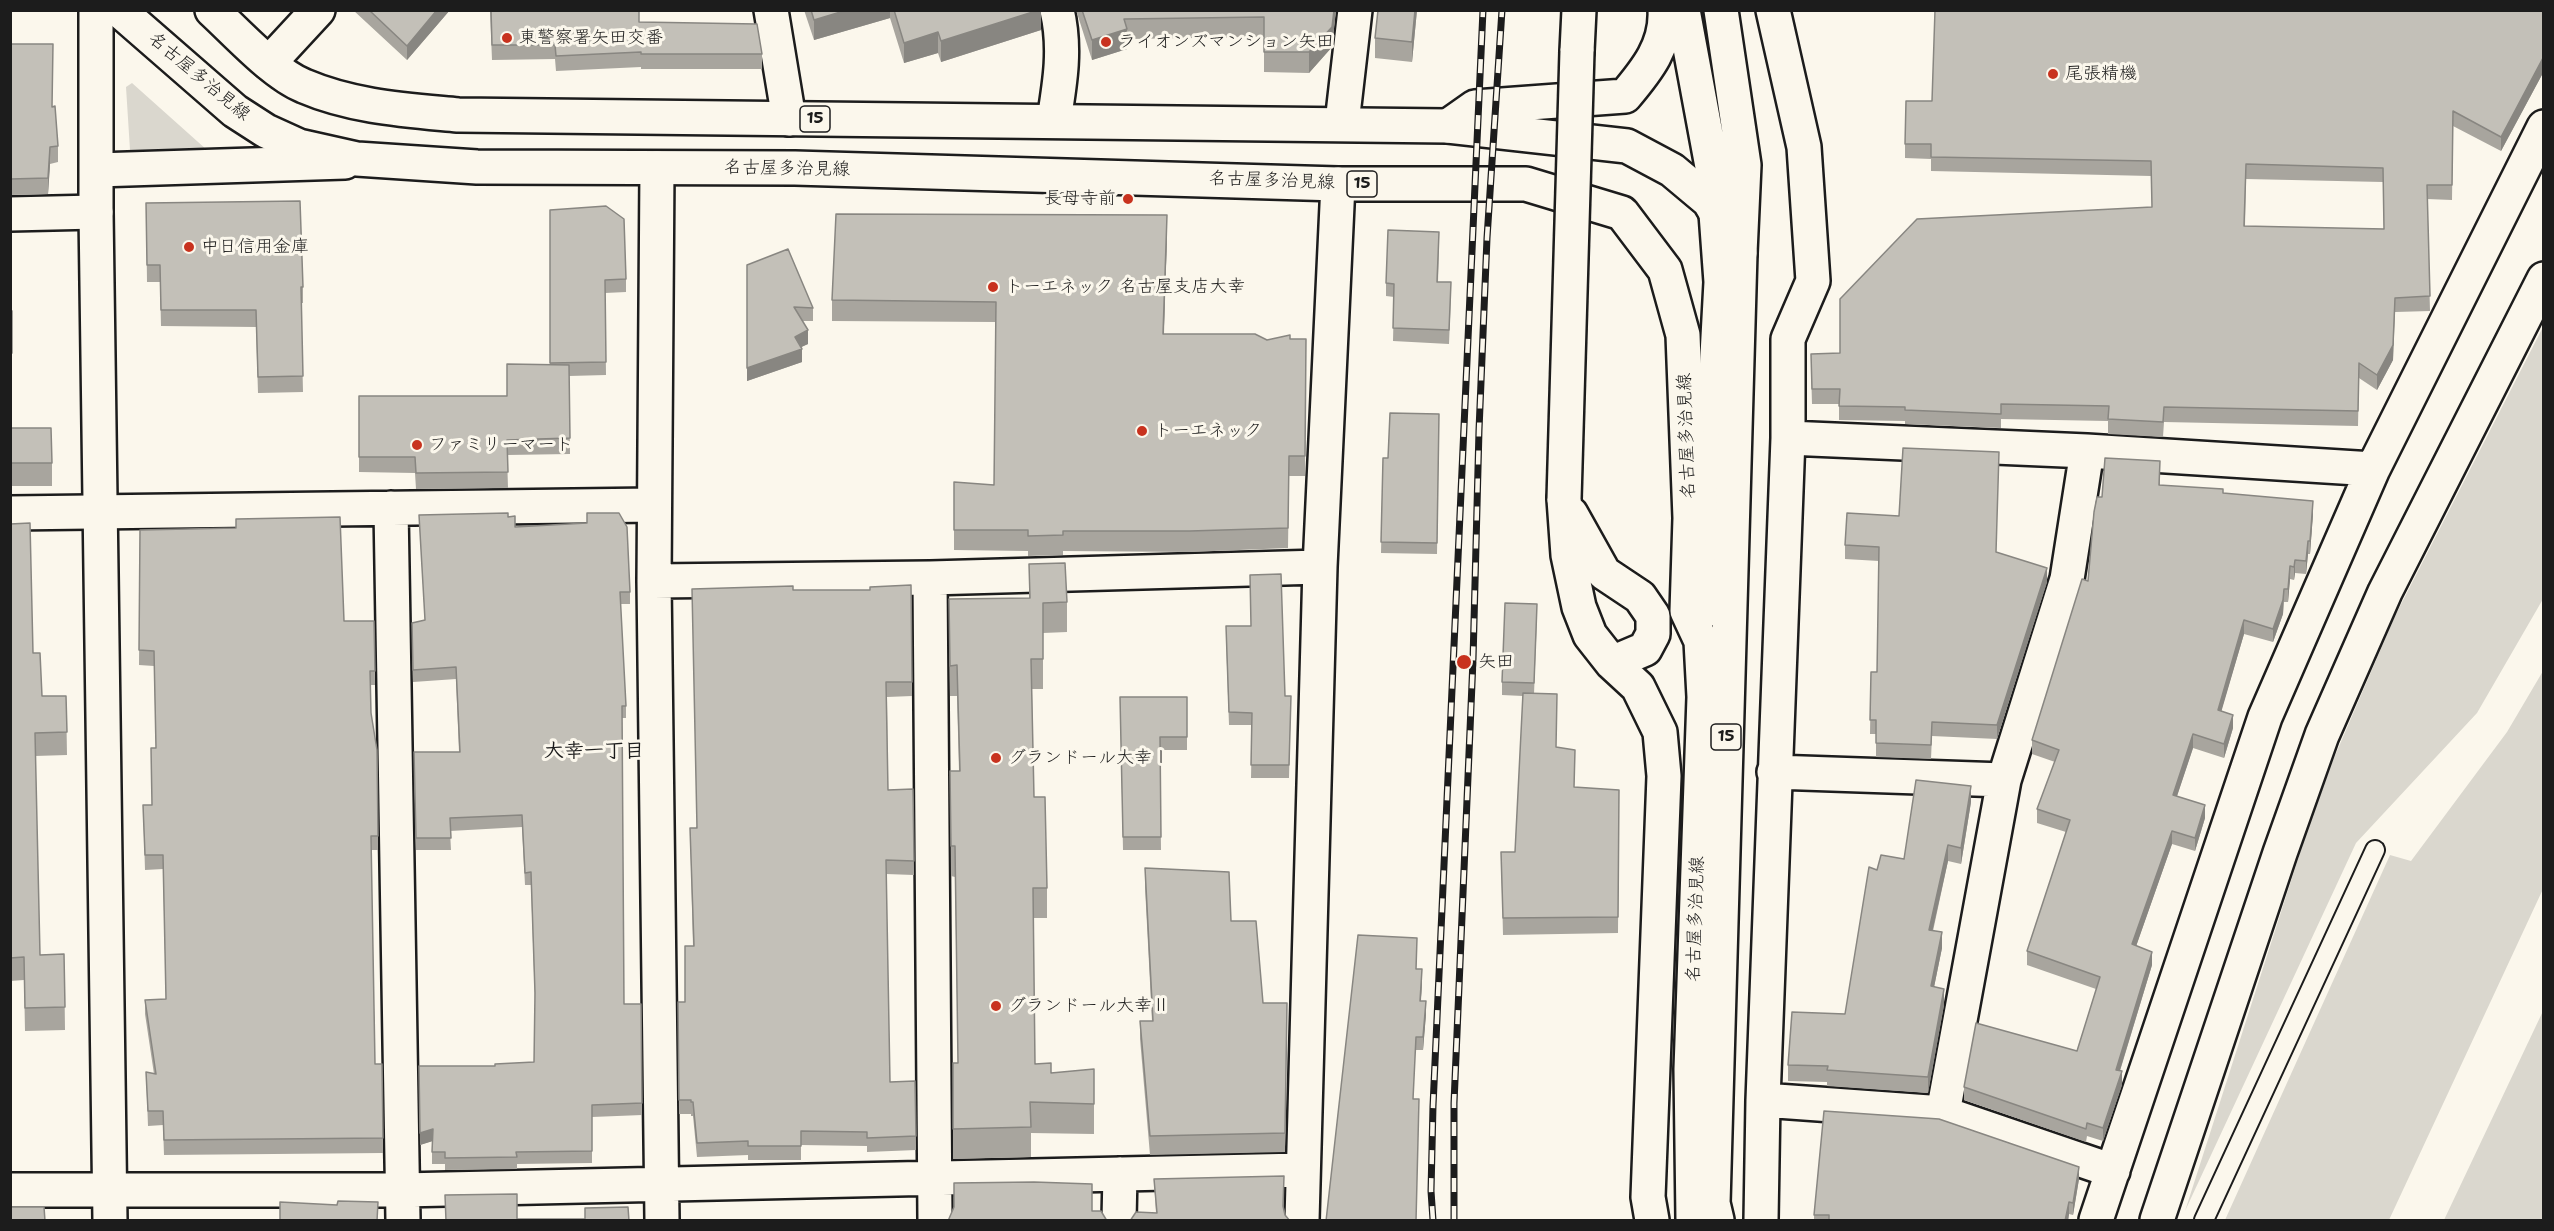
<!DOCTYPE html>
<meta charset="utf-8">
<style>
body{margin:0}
#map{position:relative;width:2554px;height:1231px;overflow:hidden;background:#fbf7ec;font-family:"Shantell Sans",sans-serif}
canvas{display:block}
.frame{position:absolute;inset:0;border:12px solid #1c1c1c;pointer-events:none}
</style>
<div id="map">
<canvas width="2554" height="1231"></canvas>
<div class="frame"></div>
</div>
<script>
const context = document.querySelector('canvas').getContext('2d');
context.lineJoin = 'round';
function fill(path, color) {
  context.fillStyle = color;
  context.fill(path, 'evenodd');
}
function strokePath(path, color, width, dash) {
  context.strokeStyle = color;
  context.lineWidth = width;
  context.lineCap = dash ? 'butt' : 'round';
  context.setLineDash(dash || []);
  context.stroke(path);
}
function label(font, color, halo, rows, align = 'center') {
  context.font = font + ' "Shantell Sans","Klee One",sans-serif';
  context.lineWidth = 6;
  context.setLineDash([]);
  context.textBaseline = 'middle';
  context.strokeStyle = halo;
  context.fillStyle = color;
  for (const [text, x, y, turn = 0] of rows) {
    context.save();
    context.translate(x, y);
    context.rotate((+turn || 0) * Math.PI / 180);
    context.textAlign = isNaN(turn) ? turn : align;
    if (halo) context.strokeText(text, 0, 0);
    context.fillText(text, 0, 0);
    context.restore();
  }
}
const green = new Path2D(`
 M132,83L207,150H130L126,87Z
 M2543,327V599L2477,713L2356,843L2185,1211L2308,828L2334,758L2395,616Z
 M2543,671V889L2389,1220H2225L2390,855L2411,861L2507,732Z
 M2543,1011V1220H2444Z`);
const service = new Path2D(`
 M2204,1220L2375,850`);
const minor = new Path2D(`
 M771,10L789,119
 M269,63L318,10
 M1054,120C1060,83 1066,48 1057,10
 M1342,123L1355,10
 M657,168L654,581L662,1220
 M97,170L345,162
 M10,214L96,212
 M1788,438L2087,451L2373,469
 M1564,499L1568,555L1579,607L1590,635L1612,663L1638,687L1660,732L1664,776L1648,1197L1652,1220
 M391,508L403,1220
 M10,513L654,505
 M1571,514L1604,573L1640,597L1653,616V634L1645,649L1612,663
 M930,578L935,1220
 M654,581L930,578L1320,567
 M1774,772L2004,780
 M1763,1100L1943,1113L2113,1171
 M1943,1113L2004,780L2067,579L2087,451
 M10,1190H402L1302,1170
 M1119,1220L1120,1174
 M1302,1220L1320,567L1338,184
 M1761,1220L1763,1100L1788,438V339L1813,281L1804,147L1773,10
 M2096,1220L2265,717L2373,469L2544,127`);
const tertiary = new Path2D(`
 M96,10V212L110,1220
 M1683,10L1713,172L1721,282L1703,612
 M1721,10L1744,165L1740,253
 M1577,51L1579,10
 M1448,126L1475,107L1625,96C1647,70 1667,45 1665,10
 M2157,1220L2280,853L2322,735L2385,592L2544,279`);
const primary = new Path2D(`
 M119,10L235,111L266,131L299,146L357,159L477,167L795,168L1338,184H1526L1622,213L1665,270L1683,335L1690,518L1687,611L1701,641L1704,697L1691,1069L1693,1220
 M212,10C237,33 274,74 304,86C353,107 406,110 458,115L1448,126L1627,146L1672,170L1709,201L1740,253L1713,1203L1717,1220`);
const rail = new Path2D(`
 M1433,1220L1431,1191L1433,1106L1483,10
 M1454,1220V1103L1473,660L1479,430L1487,238L1502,10`);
const tertiaryBridge = new Path2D(`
 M1564,499L1577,51`);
const wall = new Path2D(`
 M353,10H450L407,60Z
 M490,10H639V22L762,54V69H641V67L556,71L555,59L492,60Z
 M804,10H1041V30L941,62L938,53L904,63L890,18L814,40Z
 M1076,10H1336L1332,47L1309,73L1264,72V37L1127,39V49L1092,60Z
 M1378,10H1417L1412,62L1375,58V38Z
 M2544,10V71L2501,151L2453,126L2452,200L2427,199L2430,311L2395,312L2393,360L2377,390L2359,378L2358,426L2164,422L2163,437L2108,434V421L2001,419V428L1905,424V421L1839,420V404H1812L1811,368L1840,353L2152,207L2151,176L1931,171V159L1905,158V144L1932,101ZM2246,179L2383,182L2384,229L2245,226Z
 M10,44L52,106L58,146V162L50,164L48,194L10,195Z
 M146,203L303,287V303H301L303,392L258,393L256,327L161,326L160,282H147Z
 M550,210L626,279V292L605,293L606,375L569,376L570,454L507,455L508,488L416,489L415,473L359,472V396H507L550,364Z
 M1167,236L1164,334L1267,340L1306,339L1305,476H1289L1288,548L1190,552L1063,551V555L1028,556V551L954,550V482L994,485L996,322L832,321V300Z
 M1439,245L1438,282L1451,295L1449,344L1393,341L1394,297L1386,296V283Z
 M747,265L813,308V321H802L808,344L801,347L802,362L747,381Z
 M10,310L12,311V377H10Z
 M1439,414L1437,554L1381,553L1383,458H1388Z
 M10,428L52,463V486H10Z
 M2160,474V485L2223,493L2313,514L2310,554H2308L2306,574L2295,573L2294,580L2290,579L2288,602H2284L2283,614L2273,642L2244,634L2221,711L2233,728L2224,758L2193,748L2177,796L2205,818L2195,851L2172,844L2136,946L2152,965L2120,1071L2122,1085L2103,1141L2087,1136L2086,1142L1964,1100V1087L2077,1051L2096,989L2027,965V951L2066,832L2037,823V809L2055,762L2032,754V740L2088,581L2102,497Z
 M419,515L508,517L515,527L630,592V604H620L626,706V718H622L624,1004H641L642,1115L592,1117V1163L517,1164V1169L445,1170V1164H432V1141L420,1145L419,1066H495L534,1062L535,1002L531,885H525L522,827L450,831L451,850H416L414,752H459L456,679L413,682L412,623L425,620Z
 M10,524L33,653L42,696H66L67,755L35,756L40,955L64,954L65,1030L25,1031L24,980L10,981Z
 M140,530L344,621H374L375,685H371V713L377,750L378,850H371L375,1064H382L383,1153L164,1155L163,1125L148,1126L146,1072L154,1074L145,1014V1000L166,999L163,869L145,870L143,805H152L156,748L154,666L139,665Z
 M1845,545L1997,552L2047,582L1997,739L1932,736L1931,759L1876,757V734H1870L1871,672H1877L1879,561L1845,559Z
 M1029,564L1067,602V632L1043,633V689H1032L1034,797L1047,888V918H1033L1035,1064L1094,1099V1134L1031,1133V1157L953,1159V1063H958L955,877L951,876L950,771H959L957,696H950L949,599L1029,598Z
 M911,585L912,696L887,697L888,790L913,789L914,875L886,874L890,1082L915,1081L916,1150L867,1152V1146L801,1145V1160H748V1155L697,1157L693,1116H691V1114H679L678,1002H685L693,946L690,828H696L793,590H870Z
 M1537,617L1534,694L1556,747L1575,766L1574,787L1619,790L1618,933L1503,935L1501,852H1515L1523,696L1502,695V682Z
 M1226,639L1285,696H1291L1289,778H1251L1252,725H1229Z
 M1120,697H1187V750H1160L1161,850H1123Z
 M1971,802L1961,864L1948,861L1933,931L1942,948L1934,987L1944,1005L1928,1093L1827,1086V1082L1788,1081V1065L1845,1014L1877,870L1904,859Z
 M1145,868L1231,921L1263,1003H1287L1285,1152L1150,1155L1140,1039V1021H1152L1145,887Z
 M1417,951L1416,969L1422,982L1421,1001L1426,1014L1423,1050H1416L1326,1221Z
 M1154,1179L1284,1208L1285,1215L1156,1213Z
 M2079,1179L2073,1215L2069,1214L2068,1221H1814V1215Z`);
const shadedWall = new Path2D(`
 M437,10H450L407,60V46Z
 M847,10H890V18L814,40V20Z
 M1039,10H1041V30L941,62V41Z
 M1334,10H1336L1332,47L1309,73V52Z
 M1415,10H1417L1412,62V42Z
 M1127,29V49L1092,60V40Z
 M938,32V53L904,63V43Z
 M2544,56V71L2501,151V137Z
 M50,147V164L48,194V178Z
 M1167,215V236L1163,355V334Z
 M2395,298L2393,360L2377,390V375Z
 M808,330V344L795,350V337Z
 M802,349V362L747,381V368Z
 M2313,501V514L2310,554V541Z
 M2308,541V554L2306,574V561Z
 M2295,560V573L2294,580V567Z
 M2290,566V579L2288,602V589Z
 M2047,568V582L1997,739V725Z
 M2284,589L2283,614L2273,642V629Z
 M2244,620V634L2218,723V710Z
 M2233,715V728L2224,758V744Z
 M2193,734V748L2173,808V795Z
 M1971,786V802L1961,864V848Z
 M2205,805V818L2195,851V838Z
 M2172,831V844L2132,958V944Z
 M1948,845V861L1929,946V930Z
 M1942,932V948L1931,1002V986Z
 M2152,952V965L2116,1083V1070Z
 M1422,969V982L1420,1014V1001Z
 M1944,989V1005L1928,1093V1077Z
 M1426,1001V1014L1423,1050V1037Z
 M2122,1071V1085L2103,1141V1128Z
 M433,1129V1141L420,1145V1133Z
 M2079,1167V1179L2073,1215V1203Z
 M2069,1202V1214L2068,1221H2065Z`);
const building = new Path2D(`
 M369,10H437L407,46Z
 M491,10H639V22L757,24L762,54H641V52L556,56L555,45H492Z
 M811,10H847L814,20Z
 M894,10H1039L941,41L938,32L904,43Z
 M1082,10H1334L1332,27L1309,52H1264V17L1124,19L1127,29L1092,40Z
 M1378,10H1415L1412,42L1375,38Z
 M1935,10H2544V56L2501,137L2453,111L2452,185H2427L2430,296L2395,298L2393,345L2377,375L2359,363L2358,411L2164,407L2163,422L2108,419L2109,406L2001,404V414L1905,410V407L1839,406L1840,389H1812L1811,354L1840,353V299L1917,219L2152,207L2151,161L1931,157V144H1905L1906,101H1932ZM2246,164L2383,168L2384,229L2244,226Z
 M10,44H53L52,107L55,106L58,146L50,147L48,178L10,179Z
 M300,201L303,287H301L303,376L258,377L256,310H161L160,265H147L146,203Z
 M606,206L624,219L626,279L605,280L606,362L550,363V210Z
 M836,214L1167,215L1163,334H1255L1267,340L1290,335V339H1306L1305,456H1289L1288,528L1190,531H1063V535L1028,536V530H954V482L994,485L996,302L832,300Z
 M1388,230L1439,232L1437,282H1451L1449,330L1393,328L1394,284L1386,283Z
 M788,249L813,308L794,307L808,330L795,337L802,349L747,368V265Z
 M10,310L12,311V353L10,354Z
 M507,364L569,365L570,438L507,440L508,472L416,473L415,457H359V396H507Z
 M1390,413L1439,414L1437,543L1381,542L1383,458H1388Z
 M10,428H51L52,463H10Z
 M1903,448L1999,452L1996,552L2047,568L1997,725L1932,722L1931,745L1876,743V720H1870L1871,672H1877L1879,547L1845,545L1847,513L1899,516Z
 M2105,458L2160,461L2159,485L2223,489V493L2313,501L2310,541H2308L2306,561L2295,560L2294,567L2290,566L2288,589H2284L2283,600L2273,629L2244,620L2218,710L2233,715L2224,744L2193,734L2173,795L2205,805L2195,838L2172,831L2132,944L2152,952L2116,1070L2122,1071L2103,1128L2087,1123L2086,1129L1964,1087L1976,1023L2077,1051L2100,977L2027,951L2070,820L2037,809L2059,750L2032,740L2082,579L2088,581L2094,512L2097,497H2102Z
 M508,513V517L515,516V527L587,523V513H619L627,527L630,592H620L626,706H622L624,1004H641L642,1103L592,1105V1151L516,1152L517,1157L445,1158V1152H432L433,1129L420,1133L419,1066H495V1064L534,1062L535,993L531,872L525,873L522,815L450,818L451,838H416L414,752H460L456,667L413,670L412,623L425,620L419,515Z
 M340,517L344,621H374L375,671H370L371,713L377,750L378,836H371L375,1064H382L383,1138L164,1140L163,1111H148L146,1072L156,1074L145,1000L166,999L163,855H145L143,805H152L151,748H156L154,651L139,650L140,530L236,528V519Z
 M30,523L33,653H40L42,696H66L67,732L35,733L40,955L64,954L65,1007L25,1008L24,957L10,958V524Z
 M1065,563L1067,602L1043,603V659H1031L1034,797H1045L1047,888H1033L1035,1064L1051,1063V1073L1094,1069V1104L1030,1102L1031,1127L953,1129V1063H958L955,846H951L950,771H960L957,665L950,666L949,599L1030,598L1029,564Z
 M1281,574L1285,696H1291L1289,765H1251L1252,713L1229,712L1226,626H1251L1250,575Z
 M911,585L912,682H886L888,790L913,789L914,861L886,860L890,1082L915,1081L916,1136L867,1138V1132L801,1131V1146H748V1141L697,1143L693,1102H691V1100H679L678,1002H685V946H694L690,828H697L692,589L793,586V590H870V587Z
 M1505,603L1537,604L1534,683L1502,682Z
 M1523,693L1557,694L1556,747L1575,750L1574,787L1619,790L1618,917L1503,918L1501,852H1515Z
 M1120,697H1187V737H1160L1161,837H1123Z
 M1916,780L1971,786L1961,848L1948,845L1929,930L1942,932L1931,986L1944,989L1928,1077L1827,1070L1828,1066L1788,1065L1792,1012L1845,1014L1869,867L1877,870L1881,855L1904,859Z
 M1145,868L1229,872L1231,921H1256L1263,1003H1287L1285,1133L1150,1136L1140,1021H1153Z
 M1358,935L1417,938L1416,969H1422L1420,1001H1426L1423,1037H1416L1413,1099H1419L1416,1221H1326Z
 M1824,1111L1939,1119L2079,1167L2073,1203L2069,1202L2065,1221H1829V1215H1814Z
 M1284,1176L1283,1206L1285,1215L1290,1221H1130L1136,1212L1157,1213L1154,1179Z
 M1034,1182L1092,1184V1211H1101L1107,1221H948L954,1207V1183Z
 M517,1194V1219H585V1208L628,1207L629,1221H446L445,1195Z
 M338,1201L378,1202L377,1221H280V1202L337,1205Z
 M10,1207H44L45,1221H10Z`);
const markers = [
 [507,38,6,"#c8321e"],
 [1106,42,6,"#c8321e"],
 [2053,74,6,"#c8321e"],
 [1128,199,6,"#c8321e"],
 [189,247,6,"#c8321e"],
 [993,287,6,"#c8321e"],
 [1142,431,6,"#c8321e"],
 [417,445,6,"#c8321e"],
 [1464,662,8,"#c8321e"],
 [996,758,6,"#c8321e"],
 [996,1006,6,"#c8321e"]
];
const shields = [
 [815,119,30],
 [1362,184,30],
 [1726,737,30]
];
const shieldNames = [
 ["15",815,119],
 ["15",1362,184],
 ["15",1726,737]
];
const poiNames = [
 ["東警察署矢田交番",519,38],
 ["ライオンズマンション矢田",1118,42],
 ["尾張精機",2065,74],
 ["長母寺前",1116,199,"right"],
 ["中日信用金庫",201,247],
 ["トーエネック 名古屋支店大幸",1005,287],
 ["トーエネック",1154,431],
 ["ファミリーマート",429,445],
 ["矢田",1478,662],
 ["グランドール大幸Ⅰ",1008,758],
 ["グランドール大幸Ⅱ",1008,1006]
];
const streetNames = [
 ["名古屋多治見線",199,77,40],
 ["名古屋多治見線",787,169,1],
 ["名古屋多治見線",1272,181,2],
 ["名古屋多治見線",1687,436,-92],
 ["名古屋多治見線",1696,919,-88]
];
const neighbourhoodNames = [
 ["大幸一丁目",594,752]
];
fill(green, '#dad7ce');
strokePath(service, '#1c1c1c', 22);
strokePath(minor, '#1c1c1c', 38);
strokePath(tertiary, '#1c1c1c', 38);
strokePath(primary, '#1c1c1c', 38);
strokePath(service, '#fbf7ec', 18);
strokePath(minor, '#fbf7ec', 33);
strokePath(tertiary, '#fbf7ec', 33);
strokePath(primary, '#fbf7ec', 33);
strokePath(rail, '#1c1c1c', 7);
strokePath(rail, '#fbf7ec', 4.5, [14]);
strokePath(tertiaryBridge, '#1c1c1c', 38, []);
strokePath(tertiaryBridge, '#fbf7ec', 33);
fill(wall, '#a8a59e');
fill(shadedWall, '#888681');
fill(building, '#c3c0b8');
strokePath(building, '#888681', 1.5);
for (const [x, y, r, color] of markers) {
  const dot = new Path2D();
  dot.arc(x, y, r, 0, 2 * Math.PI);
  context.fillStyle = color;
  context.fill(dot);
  strokePath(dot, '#fbf7ec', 2);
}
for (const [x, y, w] of shields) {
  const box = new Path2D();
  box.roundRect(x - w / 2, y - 13, w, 26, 4.5);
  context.fillStyle = '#fbf7ec';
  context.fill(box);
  strokePath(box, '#1c1c1c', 1.5);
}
label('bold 16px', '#1c1c1c', null, shieldNames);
label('18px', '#1c1c1c', '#fbf7ec', poiNames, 'left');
label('18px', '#1c1c1c', '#fbf7ec', streetNames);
label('bold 20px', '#1c1c1c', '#fbf7ec', neighbourhoodNames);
</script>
